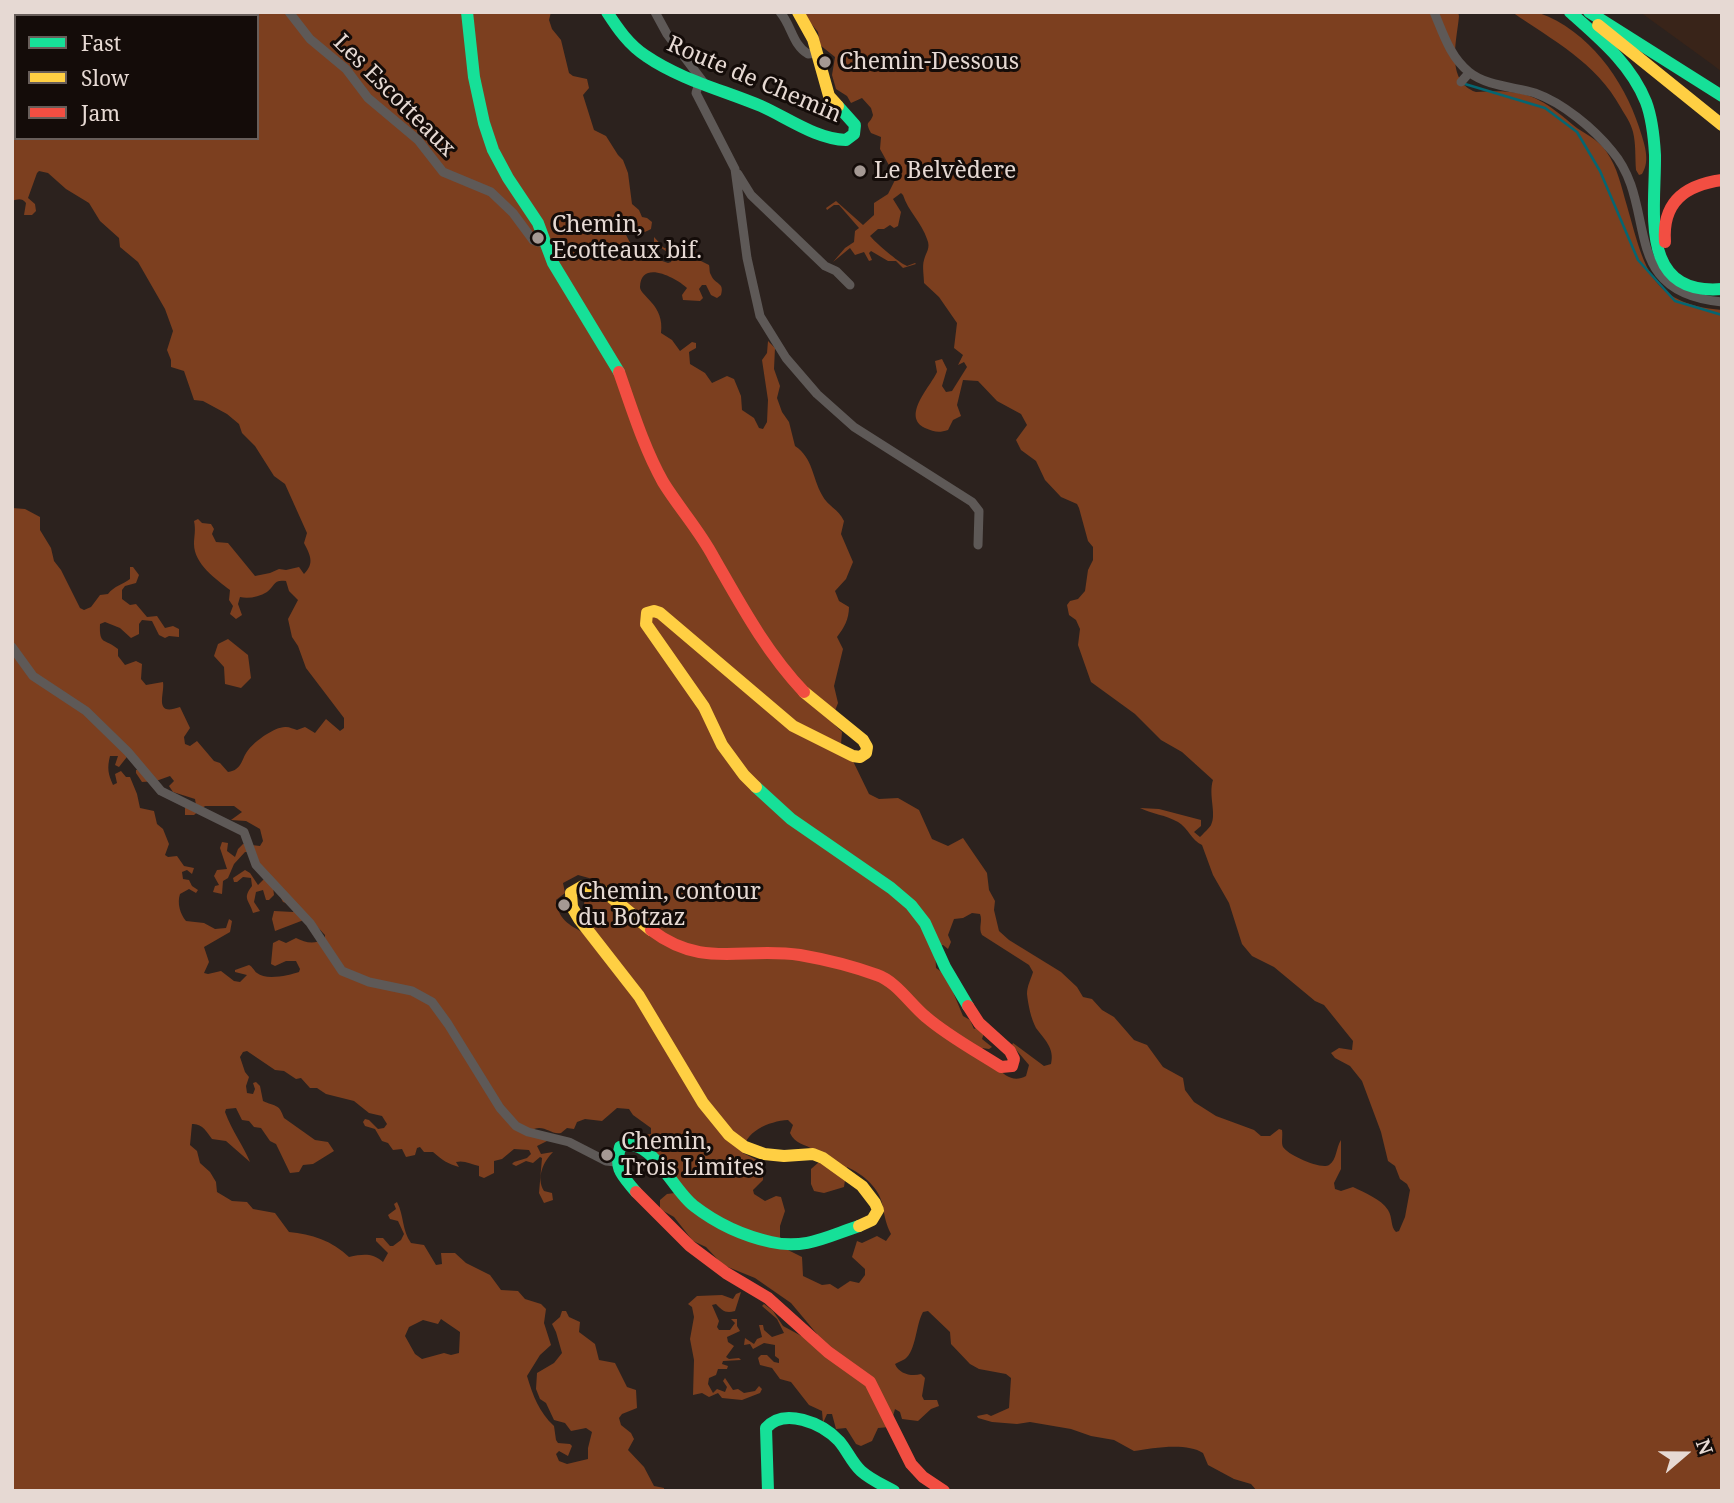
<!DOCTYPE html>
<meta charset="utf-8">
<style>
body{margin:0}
#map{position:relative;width:1734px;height:1503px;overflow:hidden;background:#2c221e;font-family:"Noto Serif",serif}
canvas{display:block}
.frame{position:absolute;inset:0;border:14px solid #e6d9d3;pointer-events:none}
.legend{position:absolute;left:14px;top:14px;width:245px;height:126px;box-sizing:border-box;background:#140c09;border:2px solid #685e5a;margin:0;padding:9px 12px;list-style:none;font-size:21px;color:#e6d9d3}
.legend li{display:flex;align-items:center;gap:14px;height:35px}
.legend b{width:35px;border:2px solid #685e5a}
.north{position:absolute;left:1650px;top:1419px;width:70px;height:70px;-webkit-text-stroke:5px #140c09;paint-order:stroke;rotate:70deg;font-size:19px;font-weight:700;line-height:28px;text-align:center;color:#e6d9d3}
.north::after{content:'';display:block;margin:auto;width:24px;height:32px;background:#e6d9d3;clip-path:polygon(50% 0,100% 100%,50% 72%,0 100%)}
</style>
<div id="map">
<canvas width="1734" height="1503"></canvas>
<div class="frame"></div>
<ul class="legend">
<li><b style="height:9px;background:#16e098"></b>Fast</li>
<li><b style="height:9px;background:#ffcf43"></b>Slow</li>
<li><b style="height:9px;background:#f24e42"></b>Jam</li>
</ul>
<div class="north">N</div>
</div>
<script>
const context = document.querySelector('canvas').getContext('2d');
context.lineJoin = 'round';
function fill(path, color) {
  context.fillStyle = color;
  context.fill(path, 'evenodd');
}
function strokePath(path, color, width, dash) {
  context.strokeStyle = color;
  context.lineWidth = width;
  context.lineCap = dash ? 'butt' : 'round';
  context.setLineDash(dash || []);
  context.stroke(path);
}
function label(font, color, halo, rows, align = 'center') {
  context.font = font + ' "Noto Serif",serif';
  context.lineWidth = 6;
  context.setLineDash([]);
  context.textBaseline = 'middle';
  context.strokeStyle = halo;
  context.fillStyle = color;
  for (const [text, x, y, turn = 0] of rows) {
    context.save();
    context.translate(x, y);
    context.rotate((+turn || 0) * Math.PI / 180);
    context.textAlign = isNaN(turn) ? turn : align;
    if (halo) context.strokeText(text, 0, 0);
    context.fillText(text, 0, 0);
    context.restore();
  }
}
const built = new Path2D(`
 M1640,12H1722V72L1713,65Z`);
const forest = new Path2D(`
 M12,12H551L549,20L552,29L561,40L569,73L573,76L587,79L589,88L583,95L594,130L606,136L618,155L623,160L628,173L632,204L639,210L642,217L647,218L652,222L651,229C643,234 637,233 629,230L625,233L637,256L640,258L648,256L668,263L671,262L673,256L654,243V237L664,248L690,246L695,249L699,260L709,265C710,269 709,272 711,275C715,285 725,282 721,295L717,298L711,295L706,285H702L699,289L703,298L700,301L683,300L682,295L687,288C676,278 641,259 640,287C640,296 665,305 661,333L672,340L680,351L692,342L696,343V348L689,352L690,364L705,373L712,383L727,376L734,379L741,396L742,410L754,418L759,428L763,429L767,422L768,400L762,360L767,353L768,341L775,348L774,369L780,386L777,398L782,412L789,422L795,446C813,458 812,477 822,495C828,507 838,508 844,521L841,534L853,562L846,579L835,591L839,601L849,607C849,619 844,628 837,637L843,649L834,686L838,703L831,721L842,732L841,744L851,757L869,794L879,799L898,798L919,810L932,839L948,846L963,838L987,873L989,890L995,901L994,910L999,931L1009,940L1061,972L1077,987L1083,997L1092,999L1102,1010L1114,1017L1134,1040L1147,1045L1163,1067L1183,1078L1185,1090L1194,1102L1216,1116L1254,1130L1261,1136H1270L1279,1129L1282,1130C1283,1136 1281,1143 1283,1147C1288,1155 1321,1170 1329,1165C1337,1160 1336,1147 1341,1140V1169L1334,1183L1335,1189L1341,1191L1353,1187C1365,1193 1381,1199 1388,1210C1393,1218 1390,1226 1396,1232L1399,1231L1405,1217L1410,1190L1407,1184L1400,1179L1395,1166L1388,1161L1381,1132L1362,1081L1350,1066L1335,1058L1331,1053L1339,1048L1352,1050L1353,1041L1324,1005L1315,1001L1274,967L1252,956L1242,944L1229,903L1213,875L1202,845C1192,841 1188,828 1178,822C1166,815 1152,814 1140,808L1159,809L1201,820V826L1194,832L1200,837C1202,835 1211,826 1211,825C1217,814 1208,795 1213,780L1182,752L1161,740L1135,714L1091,682L1078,645L1080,629L1076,620L1069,615L1067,605L1070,601L1078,599L1085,591L1088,570L1093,560V547L1088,541L1079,508L1077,504L1061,497L1045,480L1036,461L1021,450L1016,440L1027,425L1021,414L997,401L978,381L963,380L957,405L961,416L953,420L948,430C939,433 934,432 925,428C901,416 931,386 937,372L935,361L942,359L947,369L942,386L946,392L952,391L967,367L964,362L958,365L963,355L954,348L957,323L939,297L924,283C924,276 922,266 924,260C926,252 931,248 927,239C922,223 908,211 903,195L901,193L893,199L901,212L898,226L894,228L890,225L884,229H878L870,236C877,244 898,262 907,266L915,263L916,264L903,268L896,261H888L871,251L869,253L872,260L869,261L864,252L855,255L850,248L833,262L845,248L854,242L855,231L859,228L839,205H834L827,210L826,208L836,201L863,225L874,215V203L888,194L896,178L880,149L881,137L871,133C864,120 870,125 873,115L871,108L862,98L851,103L847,96L836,89L832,75L835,57L820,45L818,32L809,21L805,12H1458L1459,16C1457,40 1445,81 1476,92C1523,89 1537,94 1573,125C1584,134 1597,138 1606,151C1618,168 1621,186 1627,206C1644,265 1649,304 1722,310V1491H1257L1251,1484L1234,1479L1208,1465L1203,1453C1187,1442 1152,1448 1134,1451L1114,1440L1091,1436L1071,1429L1030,1422L1017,1424L992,1422L978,1418L977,1416L987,1414L991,1416L1009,1408L1011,1378L1006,1374L979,1369L970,1364L951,1344L950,1332L928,1311L923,1312C916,1324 916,1351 905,1359C902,1361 898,1362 895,1364C899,1374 912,1377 921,1374L925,1378L922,1396L924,1400H937L939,1406L931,1409L918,1421L902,1419L900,1412L895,1409L890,1427L878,1428L872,1441L861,1446L856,1444L846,1428L836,1429L832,1414H827L823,1423L822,1411L809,1405L791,1382L780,1379L772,1368L760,1365L758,1358L761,1355H767L774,1362L779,1363V1359L775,1356V1345L764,1343L753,1349L750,1344L744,1345L745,1338L754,1344L757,1339L762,1337L759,1325H763L764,1330L772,1337L784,1333L777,1319L762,1306L764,1304L773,1311L783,1326L807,1339L817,1334L791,1303L755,1278L723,1265L706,1247L693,1241L674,1217L660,1209V1200L667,1194L675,1193L680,1184C674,1174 668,1168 661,1160C653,1150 655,1145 642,1138V1135L651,1134V1128L633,1115L629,1109L617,1108L602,1121L585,1119L577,1122L574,1129L567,1128L561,1133C551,1135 545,1125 534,1129L549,1140L537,1146L541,1154L553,1152C543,1162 536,1178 544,1191L552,1193L553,1200L544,1203L539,1193L542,1158L540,1157L533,1163L526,1161L516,1166L512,1164L514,1162L527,1158L531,1154L529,1150L514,1149L502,1159L494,1161V1173L484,1178L479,1176V1166C471,1164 464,1160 456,1162L459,1167C448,1164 442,1160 433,1152H424L420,1147L417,1148L415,1155L406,1157L402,1149L393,1150L388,1143L382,1141L375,1129L365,1126L363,1122L365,1119L369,1120L378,1129L384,1128L387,1124L382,1116L369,1113L354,1101L326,1094L317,1088H310L301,1078L296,1079L284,1071L275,1070L247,1051L243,1052L240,1057L245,1072L249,1077L246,1086L247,1093L253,1094L255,1089L253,1083L256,1082L260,1086L263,1101C275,1107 279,1103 284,1118L315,1140L328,1142L334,1151L313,1164L303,1165L299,1172L290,1173L276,1144L270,1141L261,1128L254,1127L249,1121L242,1120L236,1108L226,1109L225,1112C232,1131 244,1147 250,1162L226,1141L212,1139C207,1132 202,1123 192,1124L190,1145L197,1151L200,1163L210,1172L216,1182L217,1192L232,1201L247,1202L253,1209L275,1213L289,1232C311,1234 333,1241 349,1257C364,1254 372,1253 383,1262L388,1253L376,1241V1238H383L390,1246H393L401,1240L404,1234L398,1221L390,1219L388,1215L396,1209L394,1204L397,1202C404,1215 402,1231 411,1243L424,1245L436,1265L442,1264L441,1253H455L466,1263L490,1275L501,1290L518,1291L525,1299L541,1304L546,1309L544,1323L551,1345L540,1355L527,1376C533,1396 539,1412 554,1426L556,1440L558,1443L570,1444L572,1446L568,1456L559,1451L556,1454L559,1461L567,1464L588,1459V1448L592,1432L586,1428L571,1431L565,1423L554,1420L546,1403L540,1399L536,1389L537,1373L554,1363L562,1353L556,1332L552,1324L560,1317L562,1311H566L569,1317L580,1322L579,1332L595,1344L599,1360L615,1363L627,1387L636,1390L637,1408L622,1414L619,1418L621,1425L631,1433L634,1439L628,1450L644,1467L654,1486L664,1488V1491H12V508L25,509L40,517V530L51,548L54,561L61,570L80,608L84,610L91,607L100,595L108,594C114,586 122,585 130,579V567H133L139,575L136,583L125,586L122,590V599L130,605L136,604L147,617L157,616L165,628L173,626L179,629V637L169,636L165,638L159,635L152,621L142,620L139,624V634L131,638L120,628L105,622L100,624C99,646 105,638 118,649V656L125,665L136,661L142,664L141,679L146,685L163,682C165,694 153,717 180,707L190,728L184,737L185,744L190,746L197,741L214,761L220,763L228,772C243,770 241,758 249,749C255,741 276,726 286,727C290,727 293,729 297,730L305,727L315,733L326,719L340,731L344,728V718L306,668L298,646L292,637L288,619L298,600L289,591L286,581C273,579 275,586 267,592C259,597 248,599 240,597L238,604L242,615L236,619L230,614L233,606L229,600L230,590C216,579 194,564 194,544C194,537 196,530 194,521L198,519L202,523L211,524L214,529L212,534L216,542L228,543L255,576L270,573L279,569L286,570L299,567L304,574C315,563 310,555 304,543L307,533L285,484L274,476L255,446L242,433L239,424L227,414L203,401L194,400L184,371L171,367V360L167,350L173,331L165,309L138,262L120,247L119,238L100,221L89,203L66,189L48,173L39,171L37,173L28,198L35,204L36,211L32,215H24L26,203C22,198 18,199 12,201ZM16,16H257V138H16ZM130,753L143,769L136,770V773L142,782L156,781L170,776L174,781L169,786L173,792L195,799L196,805L185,808V815H194L205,806H234L242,812L231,820L246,821L260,829L263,841L260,846L243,844L238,849L235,857L227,851L228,843L222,842L220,848L227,869L217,870L214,876L219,885L215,886L213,892L222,894L223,881L228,878L234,864L245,852H251L254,858L251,864L265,878L258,885L250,873L245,870L233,878L234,882H237L243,877L251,878L252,886C242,899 249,899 253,913L260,911L254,902L256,892L263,890L266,900H269L274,895L273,887L283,891L281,898L283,902L298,907L293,912L274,911L272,919L275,931L309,918L325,935V938C315,945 306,943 296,938L286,943L279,940L273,943L271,964L275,966L286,961H296L300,969L299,972C290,975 266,981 257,973C254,971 253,967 249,965L235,970V972L247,975L240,982L234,981L221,971L208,974L204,973L209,962L204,947L230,932L232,921L229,919L226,928L215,929L204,923L186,921C180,914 177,903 180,894L189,889L196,893L198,890L192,886L189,880L183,879L182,872L187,870L192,874L194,868L184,866L177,856L168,857L165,855L169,844L163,829L157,824L154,811L140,808L137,794L130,777H126L121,771L115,774L117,783L113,785C108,774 107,768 110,756H118L115,765L119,767ZM578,875L596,880L603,886L601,896L585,901L584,903L592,927L584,933C569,925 558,919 556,900L565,893L563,883ZM972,913L980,914C983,922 978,927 982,935L1029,965L1033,972C1031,979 1027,986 1027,994C1028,1004 1031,1019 1036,1028C1044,1039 1055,1048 1051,1064L1044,1066L1013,1043L1012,1045L1029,1065L1026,1076C1006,1087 993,1061 982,1048L989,1049L992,1047L982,1039L984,1033L978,1027L974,1029L970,1020L963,1016L946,975L936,968L935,947L943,945L948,949L951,942L948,935L954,919L963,918ZM788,1120L793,1125L790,1133C795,1144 805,1144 814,1150L819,1162L811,1169V1184L814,1191L824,1193L844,1187L847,1167C863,1174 881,1189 883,1208C885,1218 886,1224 891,1234L886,1241L877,1236L862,1243L857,1241L852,1257L865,1269V1275L859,1283L850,1281L838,1289L830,1284L822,1285L803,1276L802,1257L788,1250L780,1237V1226L785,1211L781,1197L776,1196L765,1201L754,1194L753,1190L763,1180V1174L757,1160L743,1153C743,1132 769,1121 788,1120ZM441,1319L460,1332L459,1353L451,1355L444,1353L422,1359L415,1354L405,1336L409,1327L423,1320L438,1324Z
 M1512,12C1520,12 1531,11 1539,13C1588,30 1624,80 1639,127C1644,143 1651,160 1642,174L1639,175L1636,170C1635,157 1636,144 1633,132C1631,123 1625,115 1621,108C1596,62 1552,40 1512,12Z
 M228,639L248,655L251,678L241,688L225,684L224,667L214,656L218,644Z
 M741,1292L735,1311C725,1314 722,1310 716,1304L712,1305L719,1321L717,1327L719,1330H730L735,1323L731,1319H737V1326L740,1331L727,1337L728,1342L734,1346L726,1357L729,1359L739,1358L741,1360L723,1361L722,1364L728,1366L727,1369H718L716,1375L709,1378L708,1384L713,1393L717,1389L725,1392L727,1387L723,1381L725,1378L733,1390L738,1389L744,1393L755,1391L759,1386L762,1389L760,1393L742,1400L722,1398L718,1393L709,1397L702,1393L693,1395L694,1360L690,1339L694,1317L692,1307L688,1304L697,1296L722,1295L733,1299L736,1294Z`);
const stream = new Path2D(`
 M1465,84L1545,108L1577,132L1600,171L1638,260L1675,301L1722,315`);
const street = new Path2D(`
 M289,12L310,39L346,69L368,98L418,140L443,172L491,192L513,213L533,240L538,242L545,241
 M655,12L667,34L704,83
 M780,12C792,26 792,44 808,54L817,53
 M1434,12C1443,33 1450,57 1469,72C1486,86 1515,87 1535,93C1563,103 1593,128 1612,151C1660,207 1616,292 1722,302
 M1461,82L1469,73
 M699,83L696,93L735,169L747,258L760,316L786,358L817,394L854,427L972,502L979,511L978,545
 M738,174L751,195L825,266L836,271L850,285
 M12,647L33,676L86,711L128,752L161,791L244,832L256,865L310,923L342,971L369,982L412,991L432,1002L448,1024L500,1108L516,1126L528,1132L569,1142L606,1161L616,1162`);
const fast = new Path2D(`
 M467,12L474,77L484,123L493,150L508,178L538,223L553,263L619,372
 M607,12C618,29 629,45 646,56C681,80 723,90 761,106C788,118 816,139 846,140L854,134L855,125L838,106
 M1570,12C1599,38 1631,64 1646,102C1652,118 1654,137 1655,155C1656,208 1637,296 1722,289
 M1589,12L1722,96
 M756,787L791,819L891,888L911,905L925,923L945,967L968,1006
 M636,1192C622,1175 614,1170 620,1147C650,1133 672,1190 694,1206C716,1223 744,1236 771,1242C805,1250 828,1236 859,1226
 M768,1491L766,1428C784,1407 822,1423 839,1441C847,1450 852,1463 861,1471C871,1480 883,1485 894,1491`);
const slow = new Path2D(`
 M798,12L813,39L829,96L838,106
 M1598,25L1722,125
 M756,787L744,775L722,745L704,707L646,624L647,613L654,611L660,613L793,726L853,756L860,757L866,753L867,747L863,740L804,692
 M651,930L605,892L592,886H583L571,893L572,907L579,919L639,996L703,1103L729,1135L745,1147L764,1154L784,1156L813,1154L823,1158L862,1186L875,1203L878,1210L872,1220L859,1226`);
const jam = new Path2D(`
 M1665,242C1662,202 1685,185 1722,180
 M619,372C632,409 644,448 663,482C679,508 700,531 714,558C741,605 766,652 804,692
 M651,930C704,970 742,946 800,955C823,959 855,967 877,975C897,982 910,1004 926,1017C948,1036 976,1051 1001,1067L1012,1066L1014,1059L1010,1051L979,1023L968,1006
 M636,1192L690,1246L726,1273L768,1298L828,1352L870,1382L911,1464L923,1477L944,1491`);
const markers = [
 [825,62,7,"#a59994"],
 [860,171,7,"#a59994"],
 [538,238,7,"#a59994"],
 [564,905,7,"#a59994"],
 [607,1155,7,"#a59994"]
];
const poiNames = [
 ["Chemin-Dessous",839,62],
 ["Le Belvèdere",874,171],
 ["Chemin,",552,225],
 ["Ecotteaux bif.",552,251],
 ["Chemin, contour",578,892],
 ["du Botzaz",578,918],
 ["Chemin,",621,1142],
 ["Trois Limites",621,1168]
];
const streetNames = [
 ["Route de Chemin",754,80,23],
 ["Les Escotteaux",394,96,45]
];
fill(built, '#392419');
fill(forest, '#7c3f1f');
strokePath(stream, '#056672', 2.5);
strokePath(street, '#5e5957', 9);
strokePath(fast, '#16e098', 12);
strokePath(slow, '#ffcf43', 12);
strokePath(jam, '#f24e42', 12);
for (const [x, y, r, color] of markers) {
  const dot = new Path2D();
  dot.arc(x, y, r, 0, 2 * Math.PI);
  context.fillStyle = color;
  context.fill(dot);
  strokePath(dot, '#140c09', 2.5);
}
label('23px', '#e6d9d3', '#140c09', poiNames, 'left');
label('23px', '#e6d9d3', '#140c09', streetNames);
</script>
